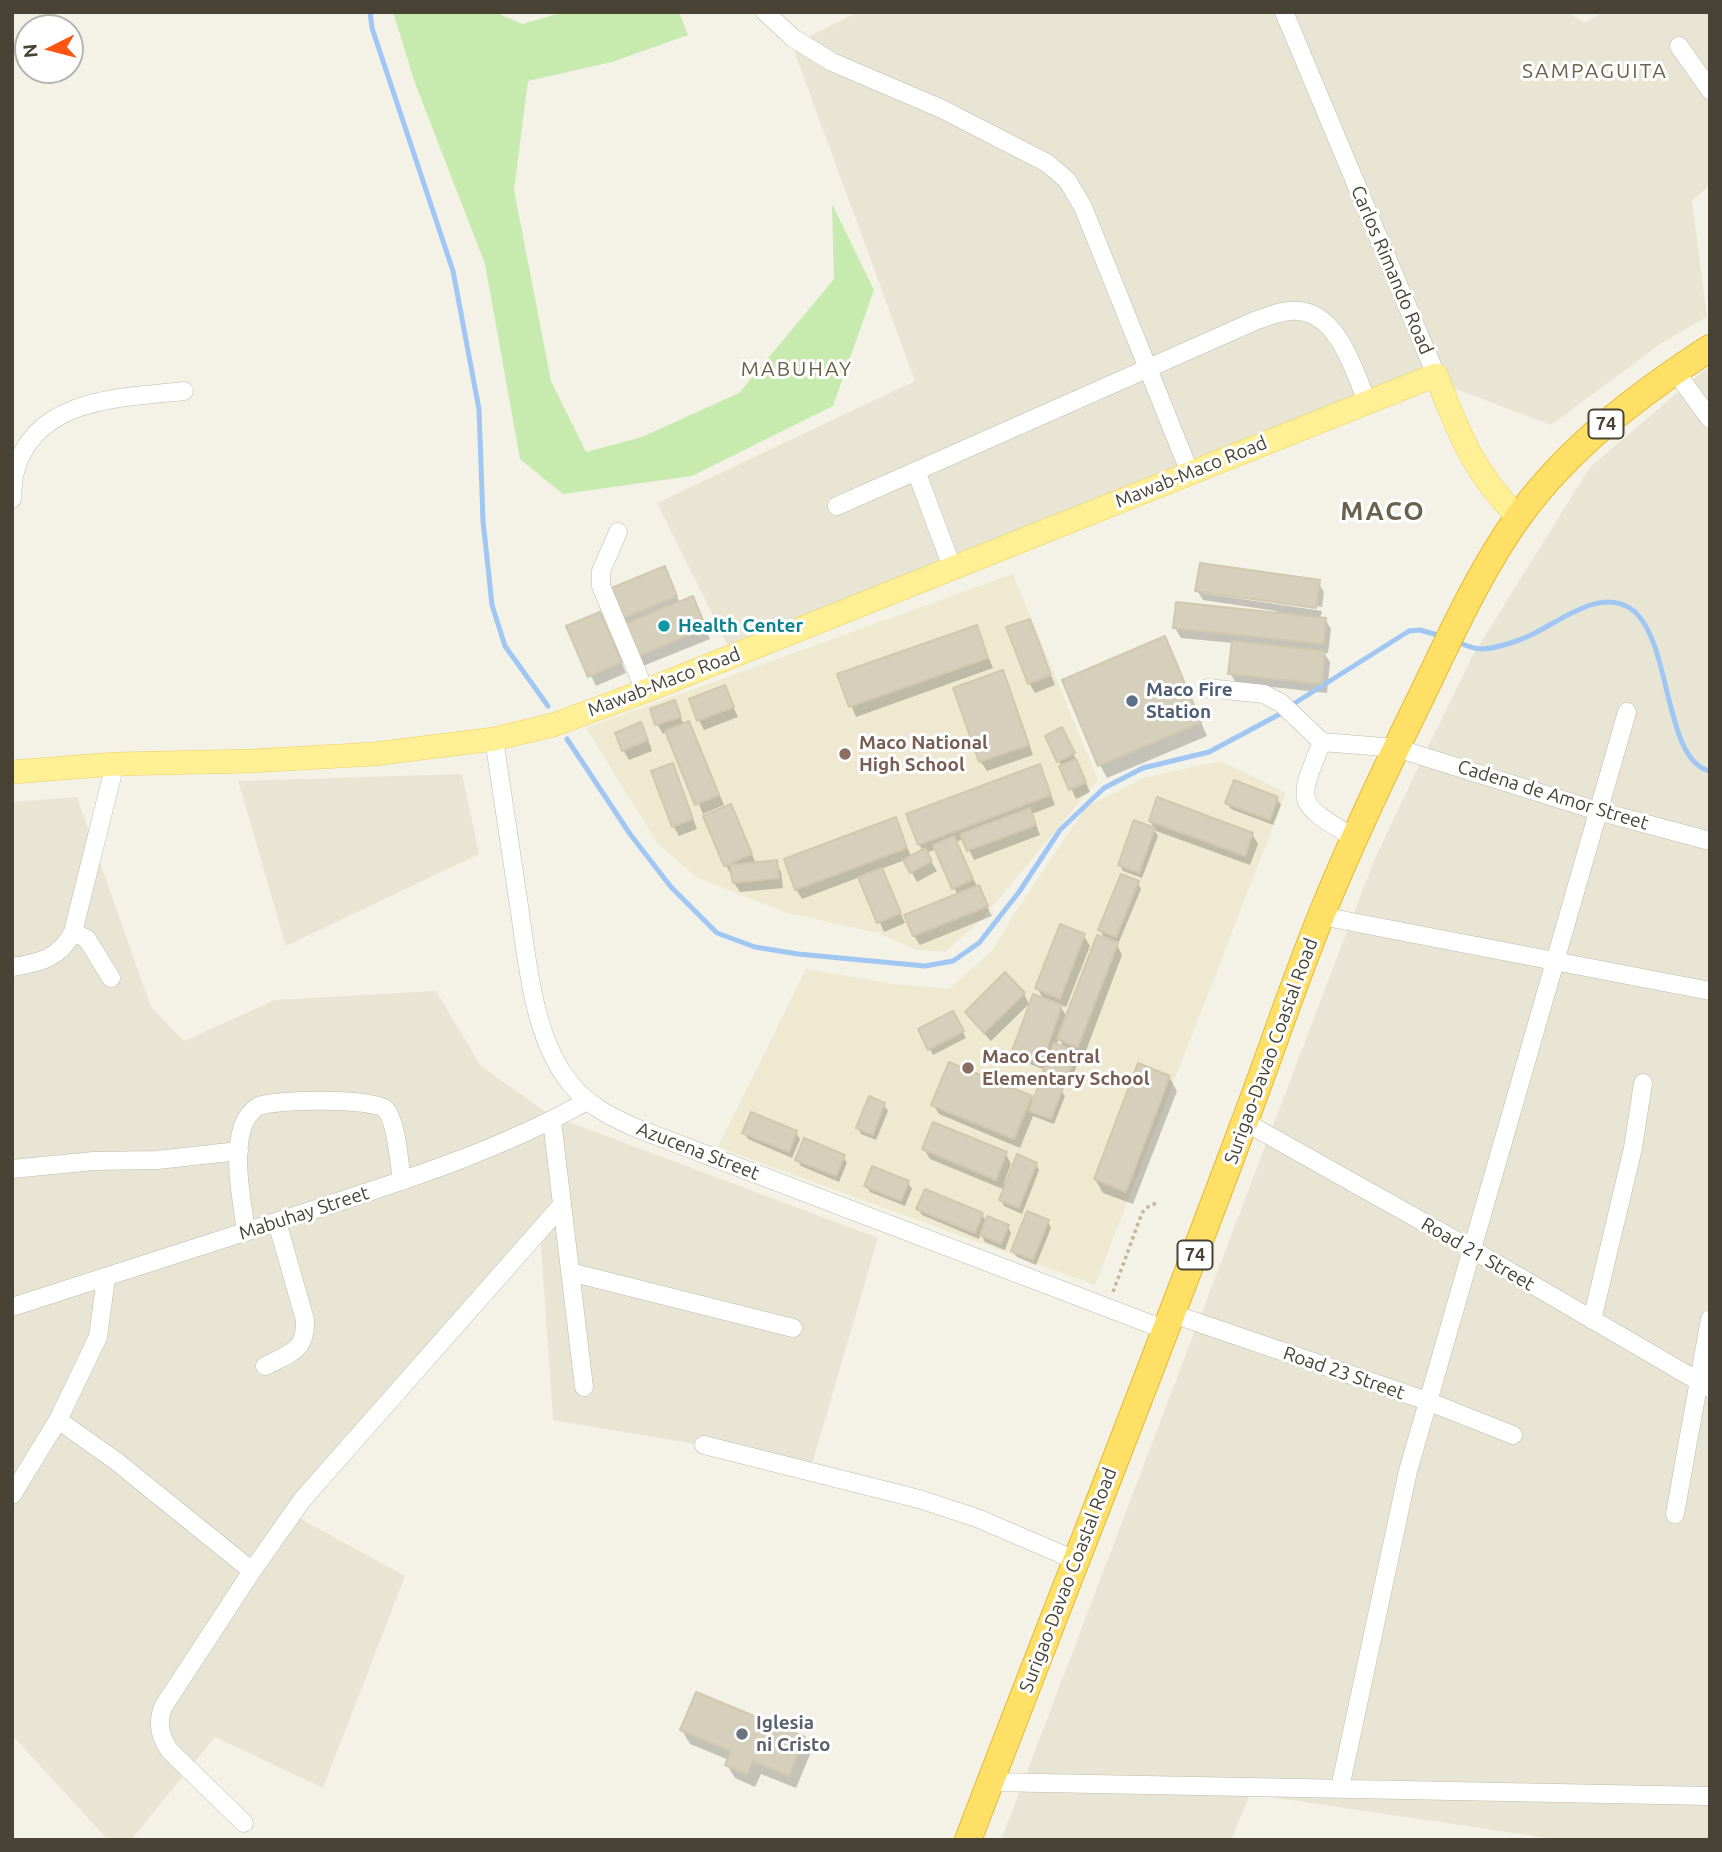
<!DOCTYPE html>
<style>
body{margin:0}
#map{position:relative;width:1722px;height:1852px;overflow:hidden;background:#f4f2e7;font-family:Ubuntu,sans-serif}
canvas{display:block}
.frame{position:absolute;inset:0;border:14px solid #484335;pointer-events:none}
.north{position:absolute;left:14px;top:14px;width:70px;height:70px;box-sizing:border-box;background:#fff;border:2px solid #b6b4ae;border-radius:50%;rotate:264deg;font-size:19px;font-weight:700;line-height:28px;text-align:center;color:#484335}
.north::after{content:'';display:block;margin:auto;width:24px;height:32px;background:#ff5513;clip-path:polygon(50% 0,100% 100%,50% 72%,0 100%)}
</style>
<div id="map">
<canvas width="1722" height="1852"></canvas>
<div class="frame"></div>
<div class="north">N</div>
</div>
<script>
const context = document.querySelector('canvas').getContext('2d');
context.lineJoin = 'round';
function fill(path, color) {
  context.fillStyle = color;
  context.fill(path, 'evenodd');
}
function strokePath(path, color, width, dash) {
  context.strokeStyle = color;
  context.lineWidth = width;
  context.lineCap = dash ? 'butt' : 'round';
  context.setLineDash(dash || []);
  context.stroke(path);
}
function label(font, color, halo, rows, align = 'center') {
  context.font = font + ' Ubuntu,sans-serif';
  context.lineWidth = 6;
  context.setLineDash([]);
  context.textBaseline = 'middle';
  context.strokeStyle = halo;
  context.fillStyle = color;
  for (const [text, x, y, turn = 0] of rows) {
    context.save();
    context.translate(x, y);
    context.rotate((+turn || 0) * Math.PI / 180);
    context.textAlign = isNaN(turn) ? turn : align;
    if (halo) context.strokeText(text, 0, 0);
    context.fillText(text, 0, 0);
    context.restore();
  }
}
const residential = new Path2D(`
 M858,12H1566L1585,22L1605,12H1710V185L1692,201L1707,317L1663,342L1551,425L1440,383L729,648L657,503L915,381L792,45Z
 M1710,365V1840H1561L1250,1794L1231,1840H1001L1373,863L1422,759L1473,655L1590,467Z
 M462,774L479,854L286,946L238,781Z
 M77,797L151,1007L184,1041L275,1000L436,991L481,1066L550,1115L878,1238L812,1464L553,1420L540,1232L306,1482L299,1518L405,1576L323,1788L215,1737L131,1840H108L12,1735V802Z`);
const education = new Path2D(`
 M1013,574L1098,780L982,919L945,952L917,950L878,933L787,913L698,878L658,844L586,728Z
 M1221,761L1286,793L1095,1285L718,1147L806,969L894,984L949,989L992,951L1014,914L1086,807L1143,778Z`);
const green = new Path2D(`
 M393,12H495L522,24L564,12H679L688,35L612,62L528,81L514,190L551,381L586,452L642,437L739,393L834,279L832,204L874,290L833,406L692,476L563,494L520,459L485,264L415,83Z`);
const shadow = new Path2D(`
 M1201,565L1318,582L1324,592L1322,607L1202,590V593L1322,611L1320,619H1325L1331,629L1328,653H1324L1330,662L1327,693L1236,683L1230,673L1233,643L1181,638L1175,628L1177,603L1276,614V611L1203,600L1197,590Z
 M664,568L680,603L692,598L710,639L643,666L623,618Z
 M1029,621L1055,685L1035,693L1029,683Z
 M605,624L626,673L596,686L568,627Z
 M976,627L993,668L856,717L839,675Z
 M1165,639L1207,736L1107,778L1100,765Z
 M1002,672L1008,682L1033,755L987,771L981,762L955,689Z
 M724,687L738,717L704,730L699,720Z
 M674,702L684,725L689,723L694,733L724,805L703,814L668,732L663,734L657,724Z
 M646,734L652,751L629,760L623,750Z
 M1067,739L1090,792L1076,799L1059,761Z
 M672,765L697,829L679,836L673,826Z
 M1039,766L1055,805L1032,814L1040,835L974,860L964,839L955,842L992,916L920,945L914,936L958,896L937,849L926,853L937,871L917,882L905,860L881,869L905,923L884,932L860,877L802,899L796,889L895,819L912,858L923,851L919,844Z
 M1277,799L1281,805L1273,825L1231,809L1227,803Z
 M736,816L756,864L776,862L781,872L783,888L740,892L734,883L733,874L731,875L726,865L705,817Z
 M1150,821L1252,834L1258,844L1250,865L1156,831Z
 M1135,823L1156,831L1154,830L1158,836L1142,878L1123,871L1120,865Z
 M1138,883L1141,889L1119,942L1103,936L1100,929Z
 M1084,936L1090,946L1066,1007L1060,1005L1067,1018L1117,945L1122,955L1084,1056L1075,1053L1079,1060L1069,1085L1048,1077L1045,1070L1020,1060L1014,1050L1044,1000L1037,988ZM1059,1038L1065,1050L1056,1046Z
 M1024,994L1029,1004L991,1041L973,1022L967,1012Z
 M953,1013L966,1038L933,1055L920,1030Z
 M1169,1077L1177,1091L1133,1204L1103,1193L1095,1179Z
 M1061,1090L1065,1096L1054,1124L1033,1116L1020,1148L939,1114L933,1104L1031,1097L1034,1103Z
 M884,1105L888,1111L876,1140L861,1134L858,1128Z
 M744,1133H796L800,1139L792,1158L748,1139Z
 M924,1149L1006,1154L1011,1164L1004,1183L1007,1184L1036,1164L1039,1170L1022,1214L1004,1206L1001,1200L1005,1190L930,1159Z
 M843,1156L847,1163L839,1182L801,1166L797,1160Z
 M908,1183L912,1189L905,1206L870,1192L866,1186Z
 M918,1209L982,1215L987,1222L1008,1227L1011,1233L1005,1250L985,1242L981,1234L979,1239L922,1215Z
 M1048,1222L1051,1228L1036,1265L1017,1257L1013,1251Z
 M682,1730L803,1739L811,1752L796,1788L761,1774L755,1787L735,1778L727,1765L729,1760L690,1744Z`);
const stream = new Path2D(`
 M370,12L372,28L453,271L479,409L483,521L492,605L505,646L548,706
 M1457,642C1465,645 1473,649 1482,649C1498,648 1519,641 1533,634C1562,620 1604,585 1635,612C1672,646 1664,761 1710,771
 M1295,703L1409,631L1420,630L1441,636
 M567,739L630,834L671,887L717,933L755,947L798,954L925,966L953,961L979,943L1019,892L1060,830L1104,788L1143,768L1209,752L1280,714`);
const building = new Path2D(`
 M1200,563L1320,580L1316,608L1195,591Z
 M665,566L677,596L621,619L609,589Z
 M693,596L706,628L636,657L623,625Z
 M1176,602L1326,618L1324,644L1173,628Z
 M600,612L622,662L588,677L566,626Z
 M1030,619L1051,675L1028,684L1006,627Z
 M977,625L988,658L849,707L837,674Z
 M1165,636L1201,722L1098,766L1062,680Z
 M1232,641L1325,651L1322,684L1228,674Z
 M1003,670L1029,745L979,762L953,688Z
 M725,685L734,707L697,721L689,699Z
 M675,700L681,717L655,725L650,709Z
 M689,721L719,795L695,805L665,731Z
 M641,722L648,740L622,751L615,733Z
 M1062,727L1075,753L1057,762L1045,736Z
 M1076,759L1086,782L1069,790L1059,766Z
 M673,763L693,819L672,827L651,771Z
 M1040,764L1051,795L918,845L906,814Z
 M1234,780L1278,797L1270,820L1225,803Z
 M1157,797L1253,833L1245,856L1149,821Z
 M731,804L752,854L724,866L703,816Z
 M1030,808L1036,825L967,851L960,834Z
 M896,817L907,848L795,890L784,859Z
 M1134,820L1155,828L1139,873L1118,865Z
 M954,836L973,879L952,889L933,845Z
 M925,848L932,861L910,873L903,860Z
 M777,860L779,878L733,883L730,865Z
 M882,868L901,913L877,923L858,877Z
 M1121,874L1139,881L1116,937L1098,930Z
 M979,885L988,906L913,936L904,915Z
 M1060,924L1085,934L1060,999L1035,988Z
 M1097,935L1118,943L1078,1047L1057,1039Z
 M1005,972L1025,993L984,1033L965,1012Z
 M1033,994L1062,1005L1042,1062L1012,1051Z
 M953,1011L964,1031L928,1050L918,1029Z
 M1054,1043L1077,1052L1066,1080L1043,1071Z
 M949,1062L1032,1096L1014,1139L931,1105Z
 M1138,1063L1170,1076L1126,1192L1094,1179Z
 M1041,1079L1063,1088L1051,1119L1029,1111Z
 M869,1096L885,1103L873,1135L856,1128Z
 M751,1112L797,1131L789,1152L742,1133Z
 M933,1122L1007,1152L996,1180L922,1149Z
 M804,1138L845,1155L836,1176L795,1160Z
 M1017,1154L1037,1163L1019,1208L999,1200Z
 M872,1166L909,1181L901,1201L864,1186Z
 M925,1189L983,1213L975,1233L916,1209Z
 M1027,1211L1049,1220L1033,1260L1011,1251Z
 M987,1216L1009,1225L1001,1244L980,1235Z
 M696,1692L805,1737L789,1776L753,1761L747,1774L725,1765L731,1751L680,1730Z`);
const path = new Path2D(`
 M1113,1292L1142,1213L1146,1208L1156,1203`);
const minor = new Path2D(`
 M765,12L793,38L832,62L942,109L1047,163L1067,180L1083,207L1190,473
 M1284,12L1436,375
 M1679,46L1710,90
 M1675,371L1710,419
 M916,471L952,567
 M12,499C13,491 12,480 15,472C35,397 122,398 184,391
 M837,506L1257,320C1270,316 1285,309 1299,311C1338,314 1355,372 1367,402
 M618,532L601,571V586L645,691
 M1207,688L1264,694L1281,703L1322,742L1396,748L1598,811L1710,841
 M494,739C502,792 510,845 518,899C527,957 532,1036 570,1083C587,1105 611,1117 636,1128L1166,1330
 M1322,742C1296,805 1296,802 1354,838
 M1321,916L1710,991
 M73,932L87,939L111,978
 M12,967C40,963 60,958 73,932L115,764
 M552,1121L584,1387
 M1245,1122L1473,1250L1710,1388
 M12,1169L94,1161L157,1160L239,1151
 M246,1232C242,1200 231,1151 245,1121C248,1116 254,1108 259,1106C276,1099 373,1098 385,1109C397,1120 399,1164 402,1181
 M570,1272L793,1328
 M12,1307C114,1275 215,1242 316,1209C409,1179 502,1149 587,1101
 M1173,1314L1427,1401L1513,1435
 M1592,1320L1633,1148L1643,1083
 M265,1366C290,1353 306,1352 305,1320L277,1222
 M58,1420L116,1461L252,1571
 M704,1445L919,1499L977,1518L1075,1560
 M12,1495L58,1420L98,1337L106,1278
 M1675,1514L1710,1319
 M990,1782L1710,1796
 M1340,1788L1408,1471L1627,712
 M244,1823L170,1751C160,1737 157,1724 163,1707L252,1571L302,1500L562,1205`);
const major = new Path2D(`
 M12,772L115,764L251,761L374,754L494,739L553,725L645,691L1436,375C1459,433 1473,472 1518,517`);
const highway = new Path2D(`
 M968,1840C1059,1602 1154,1365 1243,1126C1270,1055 1294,982 1323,911C1353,838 1387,766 1422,695C1451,635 1480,570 1519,516C1569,447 1639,394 1710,348`);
const markers = [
 [664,626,7,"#0f9aa8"],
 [1132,701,7,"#5c6f8a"],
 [845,754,7,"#8d6e63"],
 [968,1068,7,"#8d6e63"],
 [742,1734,7,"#6b7280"]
];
const shields = [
 [1606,424,35],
 [1195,1255,35]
];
const shieldNames = [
 ["74",1606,424],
 ["74",1195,1255]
];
const streetNames = [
 ["Carlos Rimando Road",1392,270,67],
 ["Mawab-Maco Road",1191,472,-22],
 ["Mawab-Maco Road",664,682,-21],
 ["Cadena de Amor Street",1553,795,17],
 ["Surigao-Davao Coastal Road",1271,1051,-70],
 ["Azucena Street",698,1151,21],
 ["Mabuhay Street",304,1213,-18],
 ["Road 21 Street",1478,1254,30],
 ["Road 23 Street",1344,1373,19],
 ["Surigao-Davao Coastal Road",1068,1580,-69]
];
const cultureNames = [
 ["Health Center",678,626]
];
const serviceNames = [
 ["Maco Fire",1146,690],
 ["Station",1146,712]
];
const educationNames = [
 ["Maco National",859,743],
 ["High School",859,765],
 ["Maco Central",982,1057],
 ["Elementary School",982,1079]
];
const worshipNames = [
 ["Iglesia",756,1723],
 ["ni Cristo",756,1745]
];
const neighbourhoodNames = [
 ["SAMPAGUITA",1595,71],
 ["MABUHAY",797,369]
];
const districtNames = [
 ["MACO",1383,511]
];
fill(residential, '#e8e5d5');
fill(education, '#eee9d0');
fill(green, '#c7eaae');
fill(shadow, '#0003');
strokePath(stream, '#a0c7f4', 5);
fill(building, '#d6cfbc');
strokePath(building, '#d1c8af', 2);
strokePath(minor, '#c0bba9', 19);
strokePath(major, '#e9d260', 24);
strokePath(highway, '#e4ba30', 28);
strokePath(path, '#c3b999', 3.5, [3.5, 3.5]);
strokePath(minor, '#fff', 18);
strokePath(major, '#ffef95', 23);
strokePath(highway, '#ffe067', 26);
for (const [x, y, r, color] of markers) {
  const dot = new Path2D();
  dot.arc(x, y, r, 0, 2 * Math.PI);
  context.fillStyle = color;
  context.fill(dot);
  strokePath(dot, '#fff', 2.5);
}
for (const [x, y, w] of shields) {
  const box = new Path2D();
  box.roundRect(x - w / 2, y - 14.5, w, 29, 5);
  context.fillStyle = '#fff';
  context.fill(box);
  strokePath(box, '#484335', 2);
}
label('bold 18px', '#484335', null, shieldNames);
label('19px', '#484335', '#fff', streetNames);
label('bold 19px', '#0d838f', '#fff', cultureNames, 'left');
label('bold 19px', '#4e5e75', '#fff', serviceNames, 'left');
label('bold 19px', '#785e54', '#fff', educationNames, 'left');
label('bold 19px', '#5b616d', '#fff', worshipNames, 'left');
context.letterSpacing = '2px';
label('21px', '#6b624c', '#fff', neighbourhoodNames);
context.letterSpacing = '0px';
context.letterSpacing = '2px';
label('bold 26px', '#6b624c', '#fff', districtNames);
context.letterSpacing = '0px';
</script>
